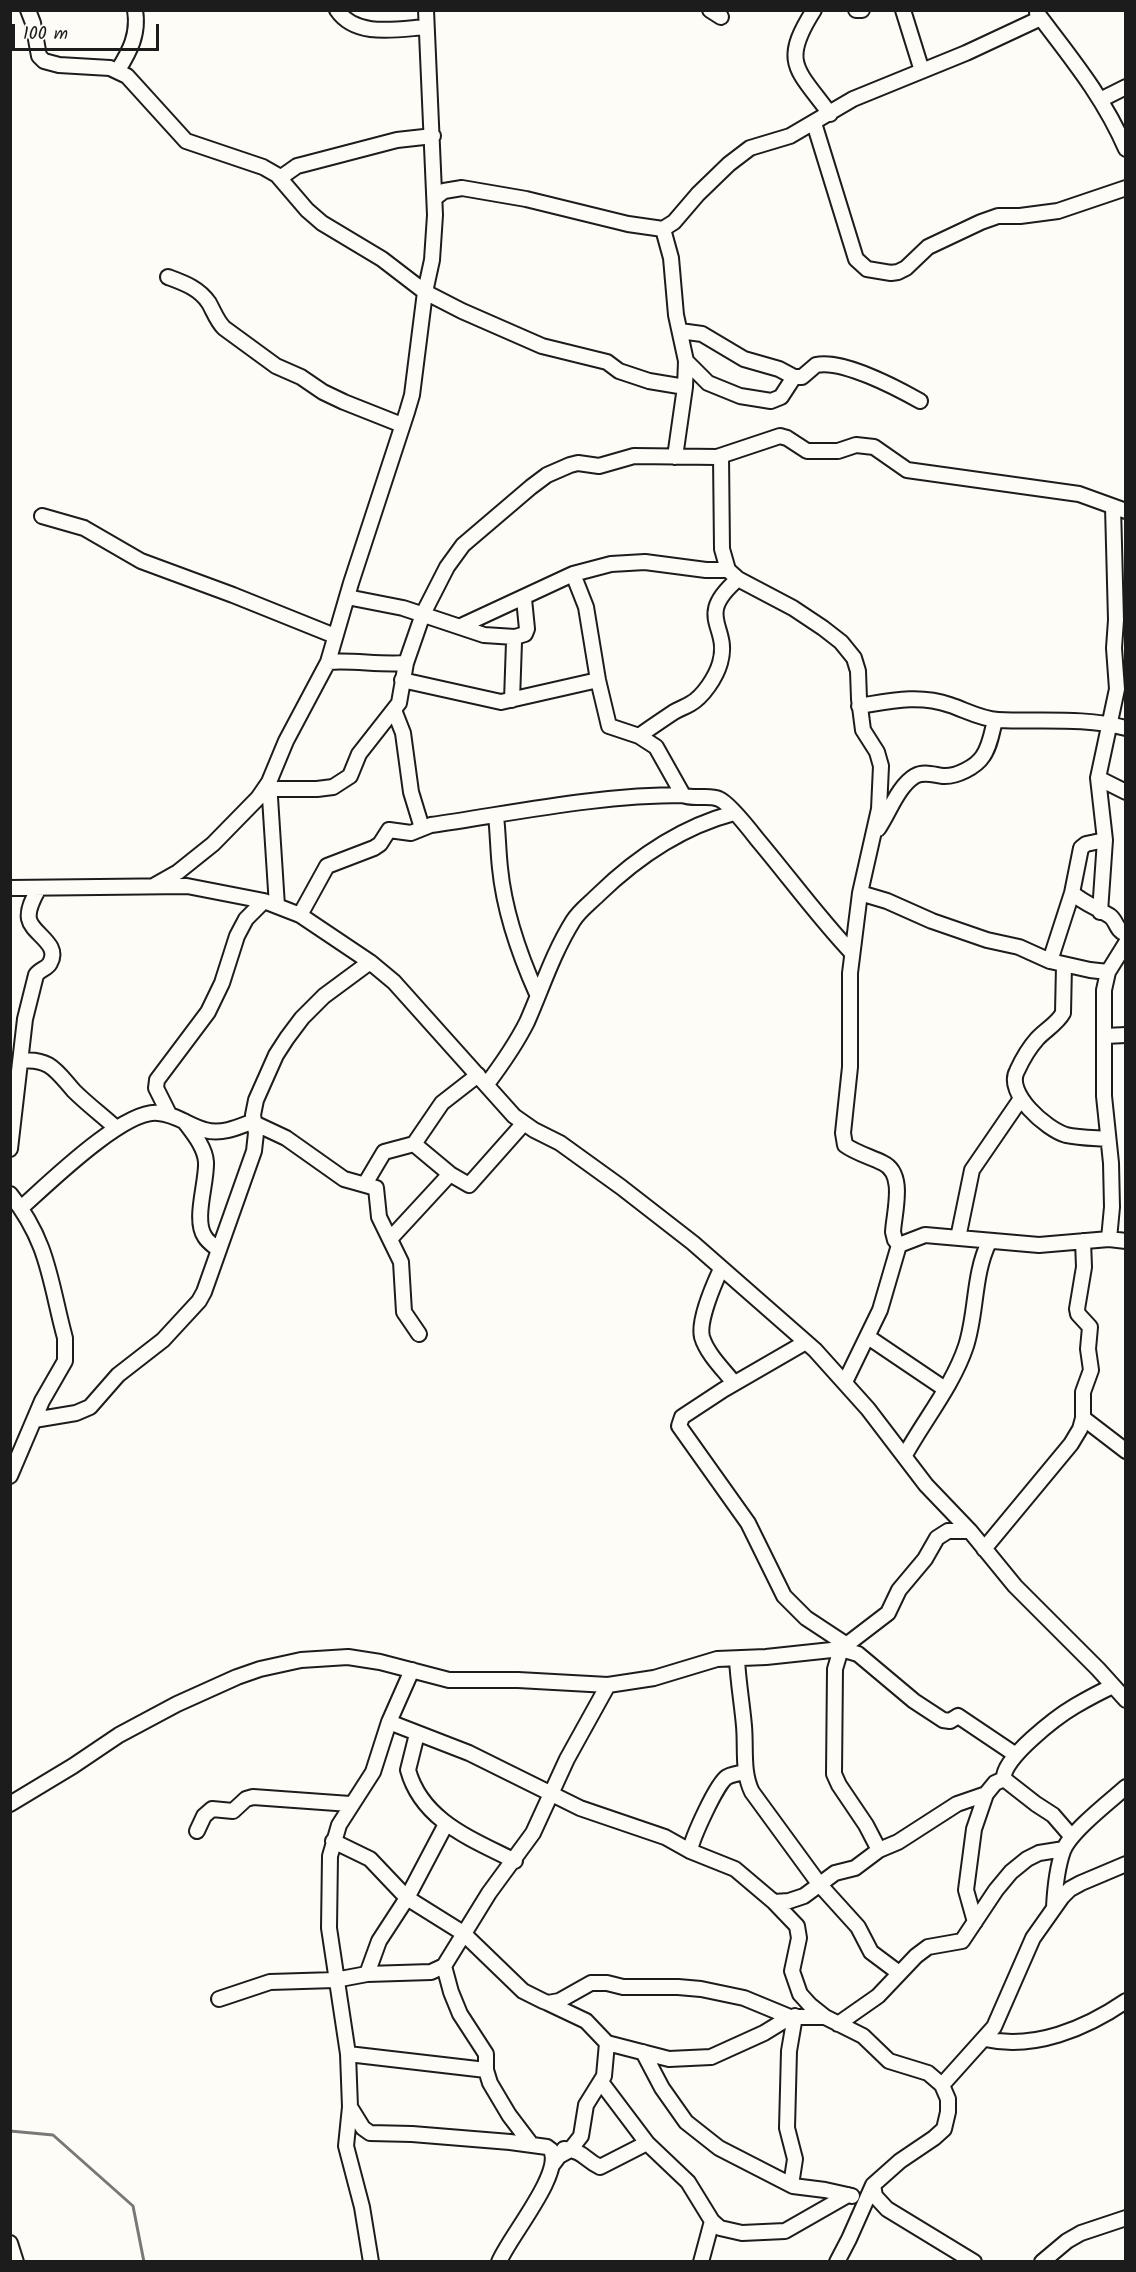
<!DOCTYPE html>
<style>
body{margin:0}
#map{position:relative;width:1136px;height:2272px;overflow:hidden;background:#fdfcf7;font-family:Kalam,sans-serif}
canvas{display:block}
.frame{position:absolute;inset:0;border:12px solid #1c1c1c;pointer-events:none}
.scale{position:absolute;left:12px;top:24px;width:147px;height:27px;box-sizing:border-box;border:3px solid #1c1c1c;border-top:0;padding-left:8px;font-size:18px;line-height:21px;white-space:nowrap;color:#1c1c1c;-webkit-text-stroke:4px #fdfcf7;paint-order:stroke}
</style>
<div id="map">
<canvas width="1136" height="2272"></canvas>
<div class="frame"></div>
<div class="scale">100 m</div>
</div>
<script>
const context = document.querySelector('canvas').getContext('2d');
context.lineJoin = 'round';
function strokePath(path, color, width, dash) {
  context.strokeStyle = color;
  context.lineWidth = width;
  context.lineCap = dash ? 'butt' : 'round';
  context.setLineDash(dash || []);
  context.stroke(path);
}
const stream = new Path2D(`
 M10,2131L53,2135L133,2206L144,2262`);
const minor = new Path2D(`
 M28,10L33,23L39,56L44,61L59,65L110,68L127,76L186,141L263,167L277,175L307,210L322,223L382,259L425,292L462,311L542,346L607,362L619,371L649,381L685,387
 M337,10C356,38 397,29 426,27
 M710,10L721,17
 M814,10C780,63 797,69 830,114
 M856,10H862
 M903,10L922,71
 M1037,13C1071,58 1103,96 1126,149
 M118,70C130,51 139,34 135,10
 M1100,100L1126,87
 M814,123L856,259L867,269L891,273L898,272L906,268L928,247L981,222L998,216H1020L1058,211L1126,188
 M280,178L297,166L305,164L397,140L433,136
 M435,198L444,191L462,188L526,199L628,224L663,229L674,222L698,194L729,164L750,148L790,136L853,99L966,53L1041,18
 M663,229L671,258L676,315L686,361L685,387L675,457
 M168,277C184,283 199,288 209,303C214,312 217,321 224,328L276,366L301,377L323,392L344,402L402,425
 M680,331L702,334L744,359L779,369L794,377H802L816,365C842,359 897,388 920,401
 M686,361L708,383L740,396L771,401L781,397L794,377
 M721,456L722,549L728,570L738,579L793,608L823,628L841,642L854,658L858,671L859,699L863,730L877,752L881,766L879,809L860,893L850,973V1067L843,1133L845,1145C856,1153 871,1157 883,1163C906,1174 894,1212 893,1232L895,1240L899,1245
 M42,516L84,528L141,561L233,595L335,636
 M573,574L586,607L598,680L609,726L639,736L656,747L683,795C694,800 708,794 719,799C729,803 750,830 757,839C789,877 818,917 852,953
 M347,597L403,608L484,635L515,637
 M461,626L573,574L611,564L645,562L706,570H728
 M328,662C354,660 379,665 406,663
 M402,680L501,702L598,680
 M512,700L514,642L515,637L525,634L527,629L524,599
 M859,706C890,701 919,694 950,705C965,710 981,719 998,720C1041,722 1083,717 1126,728
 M394,710L403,733L411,792L422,828
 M639,736C650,728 662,720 674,712C679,709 685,707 690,704C703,697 716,677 720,663C731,625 693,618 738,579
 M1098,778L1126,792
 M269,782L277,906
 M269,789H317L333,787L350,776L359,754L399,703L406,663L423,614L447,567L463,545L531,487L547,475L570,465L578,463L599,466L634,456L717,457L780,436L787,438L807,451H838L856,445L874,447L907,470L1079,494L1126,511
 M496,816C498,833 498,850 500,868C504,909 520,956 537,994
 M878,829C889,813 898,786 915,776C924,771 934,775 943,776C956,777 976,767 983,756C990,746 992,732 995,720
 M155,885L178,872L213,844L258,798L269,782L286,741L328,662L351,583L407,412L412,395L425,292L432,260L435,215L426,10
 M10,888L187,886L264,901L300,915L370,962L394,982L514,1116L534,1130L560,1143L621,1187L693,1243L815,1350L868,1409L926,1485L970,1531L1015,1586L1098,1669L1126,1700
 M860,893L887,901L932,921L987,940L1019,947L1050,961L1090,970L1108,972
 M1072,893C1084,903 1097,908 1110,916C1117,921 1116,931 1126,934
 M1100,912L1105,840L1098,778L1117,689L1114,648L1116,620L1113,507
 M300,915L327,866L374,848L380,844L389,830L411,833L431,825C514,813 598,795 683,795
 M1050,961L1072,893L1081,848L1086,844L1105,840
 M1064,965L1063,1013C1057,1024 1045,1030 1037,1039C1029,1048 1022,1060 1017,1071C1005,1093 1046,1129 1066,1135C1079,1138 1095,1138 1108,1139
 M1105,1036L1126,1035
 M20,1061C50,1057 57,1072 74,1091C87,1104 103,1116 116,1128
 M487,1084C502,1064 516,1044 527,1022C542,988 553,953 573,921C579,911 590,903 598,895C637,857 681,827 734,813
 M169,1114L156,1088L157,1080L208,1012L222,983L237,936L246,919L264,901
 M184,1121C193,1133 205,1147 206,1162C207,1183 193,1220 205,1237C208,1242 214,1246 219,1250
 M254,1123L286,1138L344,1179L376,1188L379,1217L401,1262L404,1312L419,1334
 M414,1144L450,1174L469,1185L524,1123
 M10,1149L25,1019L36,975C40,969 47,969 50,963C61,944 32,934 29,919C27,909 34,897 39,888
 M365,1184L384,1152L414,1144L442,1103L478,1075
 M10,1194C49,1242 50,1283 65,1338V1361L42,1401L10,1476
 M21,1208C48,1184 124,1109 158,1113C176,1114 189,1126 205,1130C221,1135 239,1127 254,1121
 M958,1238L972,1170L1020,1100
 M390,1239L450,1174
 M1109,1239L1112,1207L1111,1163L1104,1096V990L1108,972L1126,943
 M721,1269C714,1284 698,1321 702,1337C707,1354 724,1370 734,1383
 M868,1337L945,1389
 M806,1342L723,1390L682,1417L679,1426L748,1523L784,1596L806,1618L847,1645
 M845,1382L880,1310L899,1245L925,1235L1039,1245L1109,1239L1126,1241
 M1083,1418L1126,1451
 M34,1420L76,1413L90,1407L118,1375L163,1340L199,1301L204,1292L254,1151L256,1133L253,1115L256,1100L276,1055L287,1038L302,1018L324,996L370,962
 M905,1455C925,1419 953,1385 966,1346C977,1312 973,1275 989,1242
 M984,1549L1071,1444L1080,1429L1083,1418V1392L1091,1370L1088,1349L1090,1327L1078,1314L1077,1309L1084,1267L1083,1241
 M737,1659C738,1681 742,1703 744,1726C746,1748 742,1772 752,1792L820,1885L858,1927L871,1952L899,1973
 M412,1670L389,1722L373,1772L339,1825L330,1856L329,1928L348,2054L350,2107L363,2128L370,2133L412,2134L510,2142L547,2147L551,2150C563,2174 509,2237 499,2262
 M389,1722L469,1753L580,1808L665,1837L690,1851L735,1869L774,1902L797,1926L799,1938L792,1971L800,1994L810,2005L825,2017L863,2036L889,2061L928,2073L942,2085L948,2099V2112L944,2129L934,2138L900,2161L873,2185L849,2239L837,2262
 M417,1734L408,1770C422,1821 472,1839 515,1861
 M10,1804L73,1766L119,1735L177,1704L237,1677L260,1669L301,1660L348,1657L380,1662L449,1680H518L608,1685L654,1678L717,1659L766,1657L841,1649L888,1613L899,1590L925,1559L937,1538L948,1531H970
 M197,1831L204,1816L212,1809L233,1811L246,1799L253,1797L350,1804
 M1072,1837L1053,1815L1036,1804L1004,1779C1001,1759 1058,1716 1075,1706C1087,1699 1100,1692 1113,1686
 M333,1841L370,1859L407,1898L463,1933L523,1991L543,2001L548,2003L559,2001L591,1983H607L623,1987H678L701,1989L744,1998L790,2017H825
 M879,1850L866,1825L839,1785L834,1774L835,1669L841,1649L858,1654L914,1701L943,1720L950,1721L958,1716L1016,1755
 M690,1851C692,1838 717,1783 727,1777C733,1774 740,1773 746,1772
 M774,1902L789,1901L804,1896L835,1873L855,1868L879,1850L898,1842L957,1804L986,1794
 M1054,1907C1055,1888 1057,1868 1063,1851C1070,1832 1109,1802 1126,1787
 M975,1922L966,1890L974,1829L986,1794L995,1783L1004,1779
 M444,1966L451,1992L460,2014L486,2054V2070L490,2083L509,2115L531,2144
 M367,1974L379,1941L407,1898L446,1824
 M219,1999L270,1982L335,1980L367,1974L431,1972L444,1966L489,1893L533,1833L567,1759L608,1685
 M548,2003L586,2021L607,2043L669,2059L711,2057L764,2033L790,2017
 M838,2024L878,1996L916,1956L928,1947L962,1941L996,1890L1011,1872L1027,1859L1039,1853L1064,1849
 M985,2039C1034,2050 1085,2029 1126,2001
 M643,2052L662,2088L686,2122L719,2148L793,2186L825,2190L852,2196
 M348,2054L486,2070
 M601,2082L647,2143L688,2182L712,2221L720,2228L742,2233L785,2231L848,2195
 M942,2085L994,2027L1033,1938L1062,1897L1070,1889L1081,1883L1126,1864
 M350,2107L346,2146L362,2207L371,2262
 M564,2149C585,2151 584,2160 600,2167L647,2143
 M553,2164L559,2156L570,2150L581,2136L586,2105L604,2076L607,2043
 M791,2185L795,2159L787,2128L789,2051L795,2016
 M873,2185L875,2196L887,2209L974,2262
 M10,2243L16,2262
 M701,2262L712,2221
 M1042,2262L1067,2241L1081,2233L1126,2218`);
strokePath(stream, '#797876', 3);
strokePath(minor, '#1c1c1c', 18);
strokePath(minor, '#fdfcf7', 14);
</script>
